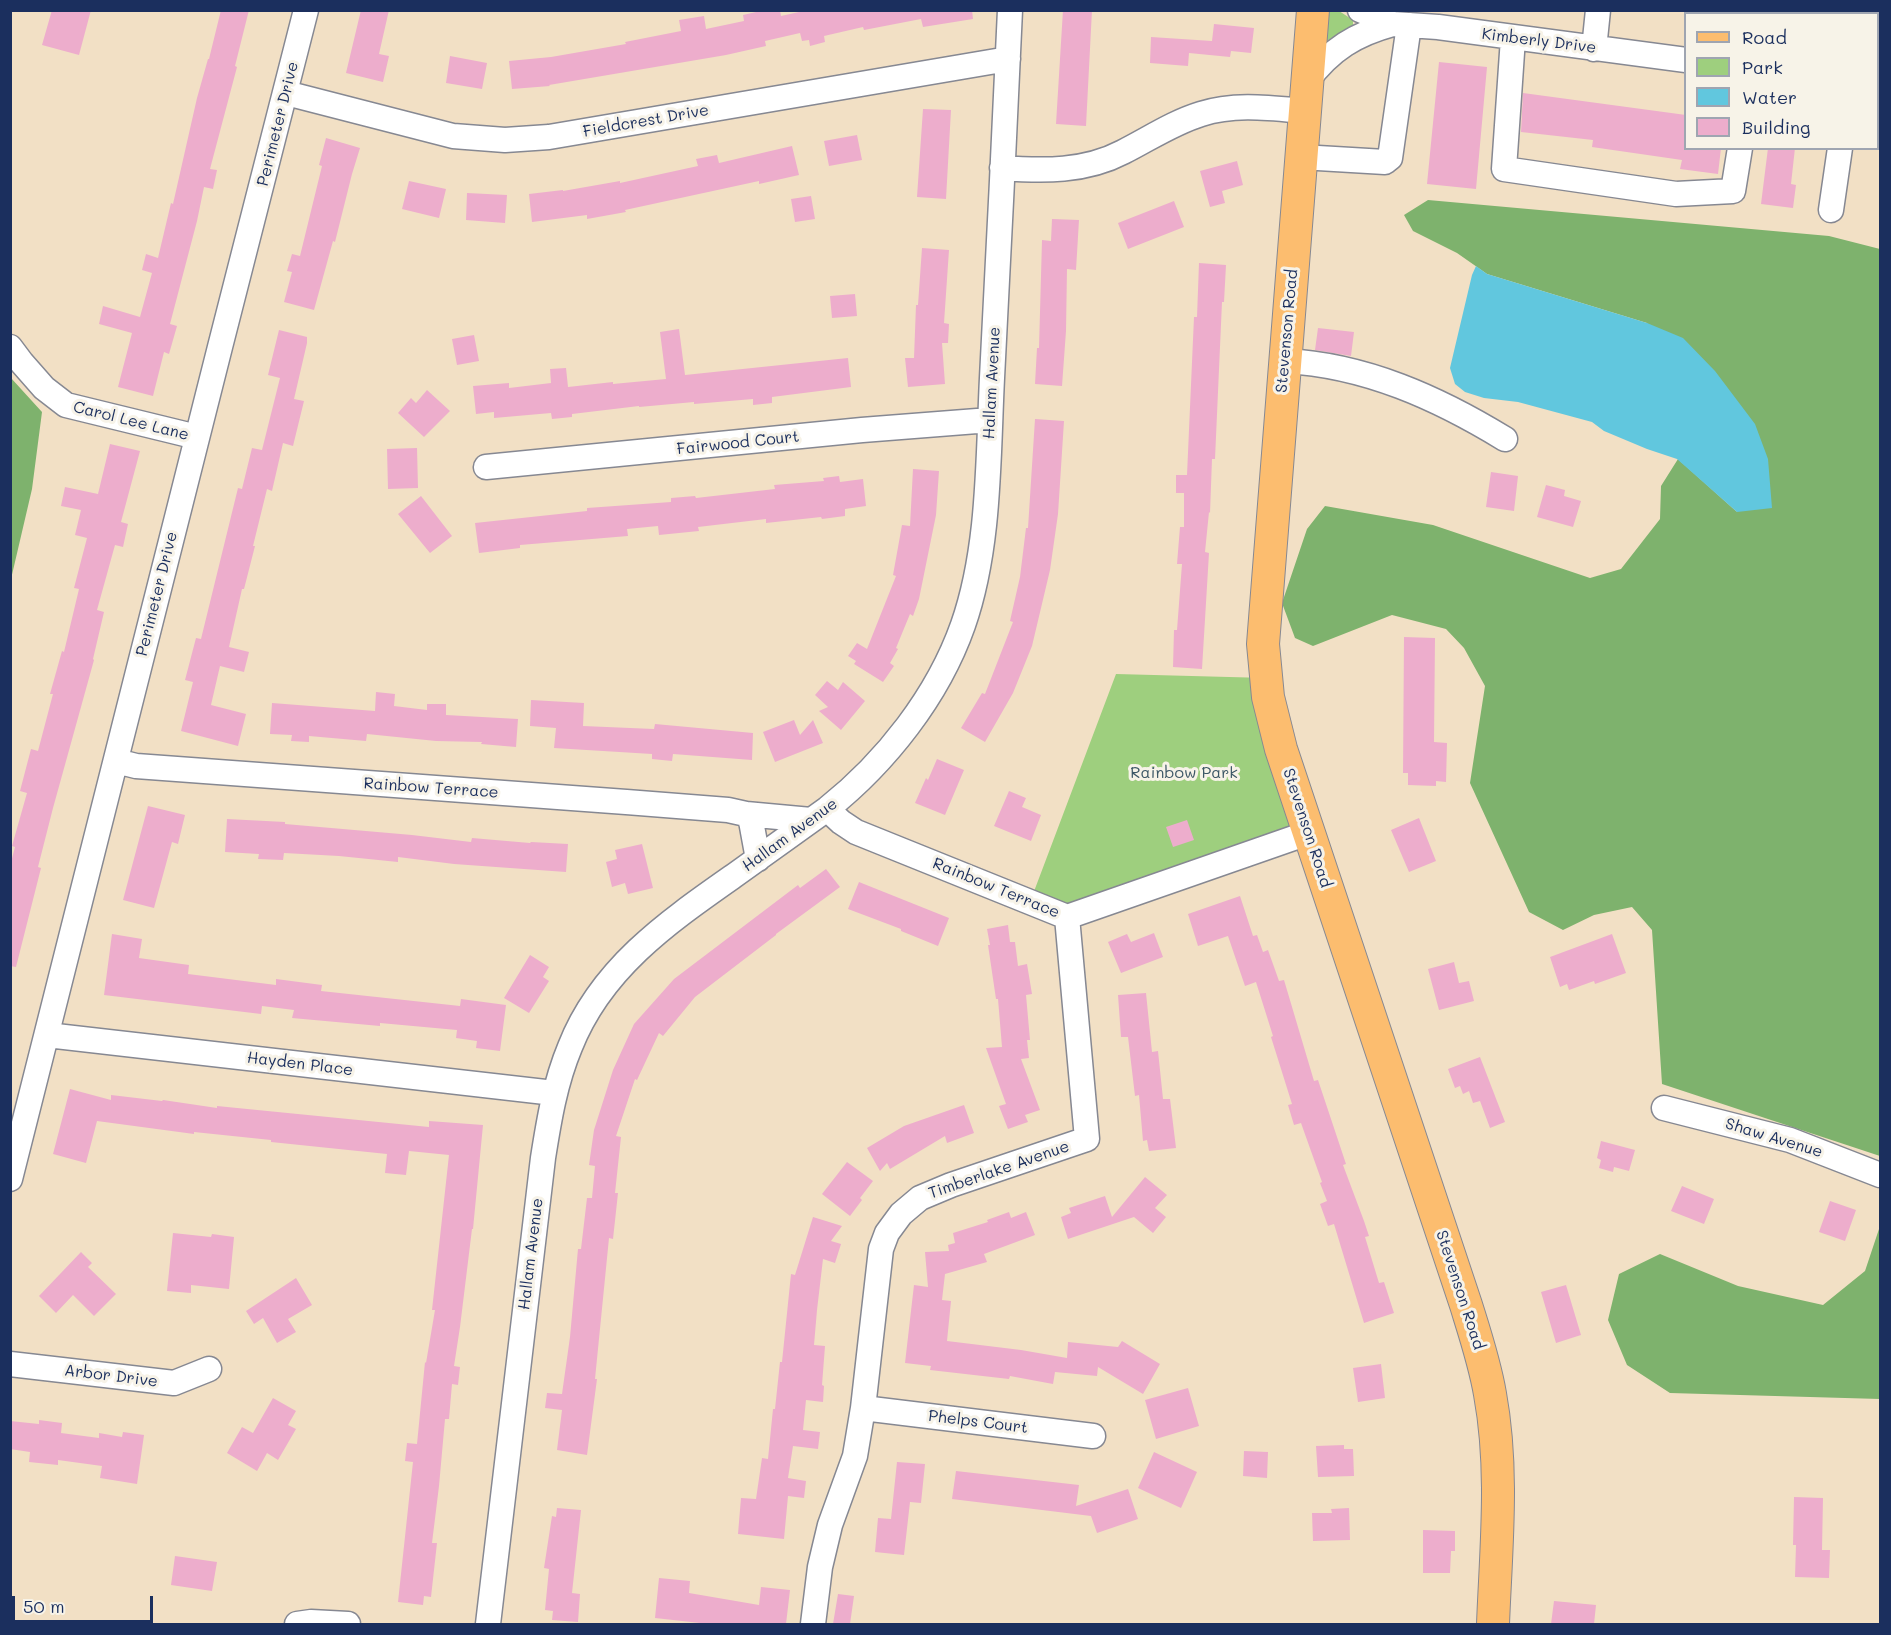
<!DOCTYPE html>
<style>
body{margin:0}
#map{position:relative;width:1891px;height:1635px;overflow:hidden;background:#f2e0c5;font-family:Mali,sans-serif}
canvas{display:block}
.frame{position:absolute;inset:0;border:12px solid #1b2f5e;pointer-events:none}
.legend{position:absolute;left:1684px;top:12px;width:195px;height:138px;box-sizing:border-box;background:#f7f3e8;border:2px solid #9fa5b1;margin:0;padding:8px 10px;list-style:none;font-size:18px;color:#1b2f5e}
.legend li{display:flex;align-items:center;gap:12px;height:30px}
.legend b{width:30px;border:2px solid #9fa5b1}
.scale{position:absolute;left:12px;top:1596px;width:141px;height:27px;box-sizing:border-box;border:3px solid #1b2f5e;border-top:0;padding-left:8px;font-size:18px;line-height:21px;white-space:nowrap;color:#1b2f5e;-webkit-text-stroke:4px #f7f3e8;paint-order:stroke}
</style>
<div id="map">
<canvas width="1891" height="1635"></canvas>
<div class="frame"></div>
<ul class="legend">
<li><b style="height:8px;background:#fcbd6f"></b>Road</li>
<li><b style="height:16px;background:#9ecf7e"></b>Park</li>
<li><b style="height:16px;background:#61c7de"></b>Water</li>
<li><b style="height:16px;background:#edadcc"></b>Building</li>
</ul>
<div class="scale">50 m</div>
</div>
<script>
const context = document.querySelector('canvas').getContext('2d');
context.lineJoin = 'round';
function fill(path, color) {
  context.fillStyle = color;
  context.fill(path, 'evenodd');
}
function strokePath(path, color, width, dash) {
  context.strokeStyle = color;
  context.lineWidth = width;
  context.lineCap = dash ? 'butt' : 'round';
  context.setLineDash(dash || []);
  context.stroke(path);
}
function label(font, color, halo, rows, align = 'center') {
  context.font = font + ' Mali,sans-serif';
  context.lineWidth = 6;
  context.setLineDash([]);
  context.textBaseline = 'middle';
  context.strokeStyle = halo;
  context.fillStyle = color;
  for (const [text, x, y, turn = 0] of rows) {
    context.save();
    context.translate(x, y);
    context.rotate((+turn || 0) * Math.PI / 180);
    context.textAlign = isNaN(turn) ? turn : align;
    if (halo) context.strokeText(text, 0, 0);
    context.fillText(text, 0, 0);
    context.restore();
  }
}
const green = new Path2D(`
 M1323,11H1339L1353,20V25L1325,42Z
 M1116,674L1267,678L1308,833L1067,917L1030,902Z`);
const forest = new Path2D(`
 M1428,200L1829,236L1880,249V1156L1662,1084L1652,930L1632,907L1594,915L1563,930L1529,912L1470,783L1485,686L1464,648L1446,629L1392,615L1313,646L1295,638L1282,603L1307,529L1325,506L1433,525L1590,578L1621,569L1660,519L1661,486L1678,459L1737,512L1647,323L1487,274L1457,253L1413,231L1404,215Z
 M11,378L42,412L32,489L11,579Z
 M1880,1226V1399L1670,1393L1627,1365L1608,1320L1619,1274L1660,1254L1738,1286L1823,1305L1865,1271Z`);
const water = new Path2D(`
 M1476,266L1487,274L1647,323L1683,338L1715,371L1755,424L1768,459L1772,508L1737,512L1677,459L1647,449L1604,431L1592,422L1518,402L1484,398L1465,392L1455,384L1450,368L1472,275Z`);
const building = new Path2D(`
 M52,10H91L79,55L42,45Z
 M221,10H249L235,66L237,67L210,169L217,170L213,189L204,187L197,221L170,324L177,326L169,354L164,352L153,396L118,387L132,333L99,324L103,306L140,317L152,273L142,270L146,254L158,258L171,203L173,204L197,98L208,59H209Z
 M361,10H389L379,54L389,56L383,82L346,73Z
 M765,10H780L781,16L808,10H972L973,19L923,27L921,19L864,30L863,27L824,36L825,42L810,46L809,40L802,41L800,33L765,41L766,46L726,55L549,85L550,86L512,89L509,61L551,57L626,44L625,42L681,31L679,20L704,16L706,29L744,21L743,15Z
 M1063,10H1092L1086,126L1056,124Z
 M1214,24L1254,28L1251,53L1231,51L1230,57L1189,53L1188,66L1150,63L1151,37L1212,41Z
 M450,56L487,63L482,89L446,83Z
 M1439,62L1487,67L1476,189L1427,184Z
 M1523,93L1686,115V148H1721L1718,174L1680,169L1682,160L1592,147L1593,140L1521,132Z
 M923,109L951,110L946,199L917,197Z
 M857,135L862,160L829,166L824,141Z
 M326,138L360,148L352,174L335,242L333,241L314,310L284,302L292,272L287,271L292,254L300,256L322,166L319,165Z
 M792,146L799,175L759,184V181L625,210L626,212L587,219V215L532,222L529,194L563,190V191L620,181V183L698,166L696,159L717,155L719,163Z
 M1768,148H1795L1791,184L1796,185L1793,208L1761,204Z
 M1237,161L1243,185L1222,191L1225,203L1210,207L1200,171Z
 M409,181L446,189L439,218L402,209Z
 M467,193L507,195L505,223L466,220Z
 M811,196L815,219L795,222L791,199Z
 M1174,201L1184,227L1128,249L1118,223Z
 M1052,219L1079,220L1076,270L1067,269L1066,331L1062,386L1035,384L1037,348H1039L1042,240L1051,241Z
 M922,248L949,250L944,323L949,324L948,343H942L945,384L908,387L905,358H914L916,305H918Z
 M1199,263L1226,265L1224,302H1222L1215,459H1212L1210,513L1209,512L1205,552L1209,553L1202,669L1173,667L1174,630H1177L1182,564H1177L1180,527H1184V493H1176V475H1187L1194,317H1197Z
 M855,294L857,316L832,318L830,296Z
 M1318,328L1354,332L1351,356L1315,350Z
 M679,329L685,375L848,358L851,387L772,397V403L753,405V399L694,404V402L639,407V406L572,414V417L552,419L551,413L494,418V412L476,414L473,386L509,383V388L551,383L550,369L566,368L568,387L613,382V384L666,379L660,332Z
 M279,330L307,337V343L294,399L304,401L293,446L283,443L272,491L267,489L253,546H255L244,589H242L229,647L249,652L244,672L220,666L211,705L246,714L238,746L181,731L193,682L185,680L196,638L201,639L238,488L242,489L252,448L262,450L280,378L268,375Z
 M474,335L479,361L457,365L452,339Z
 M427,390L450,411L424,437L398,413L411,398L416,403Z
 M1035,419L1064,421L1058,514L1050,570L1032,646L1013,693L985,742L961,728L982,693L985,694L1013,622L1010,621L1020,577L1026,528H1028Z
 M110,444L140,451L121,522L128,524L123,547L115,545L97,610L104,612L93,659L94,660L53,808L38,867L41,868L16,967L10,966V866L15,847L12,846L27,793L20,791L31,749L38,751L53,694H50L62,651L64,652L79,589L74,588L87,538L75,535L81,510L61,506L65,487L98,494Z
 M417,448L418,488L388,489L387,449Z
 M913,469L939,471L936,515L919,599L913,616L910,614L896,648L898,649L890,663L894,666L883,682L854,664L856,661L848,656L857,643L867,649L896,576L893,575L902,525L910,526Z
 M1491,472L1518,476L1514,511L1486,507Z
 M839,476L840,482L863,479L866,506L845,509V516L822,519L821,517L766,523V519L698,527L699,531L659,535L658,526L627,529L628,536L520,545V548L479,553L475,523L587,511V508L671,502V498L695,496L696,498L775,489L774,485L824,481L823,478Z
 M1546,485L1565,490L1564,496L1581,501L1573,527L1537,517Z
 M421,496L452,536L430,553L398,514Z
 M1404,637L1435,638L1434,742L1447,743L1446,782L1436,781V786L1408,785V773H1403Z
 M827,681L838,690L843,682L865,701L841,730L819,711L828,707L815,695Z
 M376,692L395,694L394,706L427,710V704H446V715L518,719L516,747L481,744L482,742L436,741L367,734L366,741L309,736V742L291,741L292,735L270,734L272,703L375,711Z
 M531,700L584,703L583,726L654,729L655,724L753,733L752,760L673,754L672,761L652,759V754L554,748L556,728L530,726Z
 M794,720L800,735L813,720L823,743L775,762L763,732Z
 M937,759L964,770L945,815L915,803L926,778L928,780Z
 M1009,791L1026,798L1022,807L1041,815L1031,841L994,826Z
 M148,806L185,815L178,844L172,842L154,908L123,900Z
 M1419,818L1436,861L1409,872L1391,830Z
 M227,819L285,822V824L412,835L471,842L472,838L530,843L531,842L568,844L566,872L454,864L398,857V862L339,856L284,853L283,860L258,859L259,854L225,852Z
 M1187,820L1194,840L1173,847L1166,827Z
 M642,844L653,888L628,894L625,883L612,887L606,862L617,859L615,850Z
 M826,869L840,887L776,934V935L695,997L663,1036L659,1033L637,1080L635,1079L616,1136L621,1137L615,1193H618L613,1239L609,1238L595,1379H597L587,1455L557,1450L562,1410L545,1408L547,1393L562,1394L570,1337L578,1249H581L587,1198H592L595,1166L589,1165L594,1130L613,1070L634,1024L674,979L798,885L800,888Z
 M859,882L949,918L938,946L901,931V929L848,909Z
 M1240,896L1253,936L1257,935L1263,952L1268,950L1279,981L1284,980L1314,1081L1318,1080L1346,1164L1343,1165L1364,1221L1369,1236L1365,1237L1379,1283L1384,1282L1394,1313L1364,1323L1334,1224L1328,1226L1320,1204L1327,1201L1320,1183L1322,1182L1301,1123L1294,1125L1288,1105L1292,1104L1271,1037L1273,1036L1256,982L1245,986L1228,936L1198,946L1188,914Z
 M1008,925L1010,942H1015L1018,966L1027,964L1032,994L1026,995L1030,1040H1027L1029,1058L1021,1059L1040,1110L1025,1115L1028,1122L1008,1129L999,1106L1006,1104L986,1048L1002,1047L998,999H996L988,945H990L987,929Z
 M1154,933L1163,957L1121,973L1108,942L1127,934L1131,942Z
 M112,934L142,939L139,958L189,965L188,974L276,985V979L322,985L321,991L460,1006L461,999L506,1005L500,1051L476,1048L477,1041L456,1038L457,1030L380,1023V1026L292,1018L294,1010L262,1006L261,1014L104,995Z
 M1612,934L1626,973L1595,984L1594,981L1569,990L1567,984L1560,987L1550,957Z
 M530,955L549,967L543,977L549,981L529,1013L504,998Z
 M1454,962L1459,983L1469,981L1474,1001L1439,1010L1428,969Z
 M1146,993L1152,1052L1158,1051L1163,1099H1170L1176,1148L1149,1151L1147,1140L1143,1141L1139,1095L1135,1096L1128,1037H1121L1118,995Z
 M1480,1057L1505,1122L1490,1128L1480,1101L1473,1103L1469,1091L1463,1094L1460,1086L1455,1088L1448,1069Z
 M70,1089L111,1100V1095L162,1101L163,1100L217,1108V1106L429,1127V1121L483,1125L473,1229H472L460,1327L454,1366L460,1367L458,1385L452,1384L449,1419H445L439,1486L432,1543H437L431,1597L424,1596L423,1605L398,1602L413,1462L405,1461L407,1443L417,1444L425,1362L426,1363L435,1310H432L449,1155L409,1151L406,1175L385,1173L387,1154L271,1142V1140L194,1132V1134L97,1121L86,1163L53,1154Z
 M964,1105L974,1133L947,1143L945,1136L890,1169L887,1163L880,1171L867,1148L904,1126Z
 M1601,1141L1635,1150L1629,1171L1614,1167L1613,1172L1599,1168L1601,1160L1597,1158Z
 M847,1162L873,1181L860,1198L862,1200L850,1216L822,1194Z
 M1145,1177L1167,1195L1155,1208L1166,1217L1153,1233L1134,1217L1068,1239L1061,1217L1071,1213L1069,1208L1105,1196L1112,1217Z
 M1682,1186L1714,1199L1704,1224L1671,1211Z
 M1830,1201L1856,1210L1845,1241L1819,1232Z
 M1009,1212L1011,1218L1026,1212L1035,1235L984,1254L987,1262L945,1274L942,1300L951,1301L947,1341L1021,1350L1067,1358L1068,1342L1118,1347L1122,1341L1160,1364L1143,1394L1098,1367L1097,1376L1055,1372L1053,1384L1010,1376L1009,1379L930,1370L931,1366L905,1363L914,1285L928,1287L925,1252L949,1251L948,1245L955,1243L953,1233L988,1222L987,1220Z
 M813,1217L842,1226L831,1241L841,1244L835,1263L823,1259L817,1310L814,1345L825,1346L822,1385L824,1386L823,1402L806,1400L803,1430L820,1432L818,1449L793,1446L788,1478L806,1481L804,1498L788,1496L784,1539L738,1534L741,1498L756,1499L762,1458L768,1459L773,1409H775L780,1362H782L791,1274L795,1275Z
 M173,1233L211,1237L212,1234L234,1237L229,1289L191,1285V1293L167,1291Z
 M81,1252L92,1263L88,1267L116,1294L94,1316L73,1295L56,1313L39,1296Z
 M296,1278L312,1305L288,1319L296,1332L277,1343L263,1318L254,1324L246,1311Z
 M1566,1285L1581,1335L1556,1343L1541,1292Z
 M1381,1364L1385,1398L1358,1402L1353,1368Z
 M1188,1388L1199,1426L1156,1439L1145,1400Z
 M273,1398L296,1411L288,1425L296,1429L278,1460L267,1453L257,1471L227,1453L242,1427L253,1433Z
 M39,1420L62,1423L61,1433L99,1438V1433L122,1437L123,1432L144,1435L137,1484L100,1478L102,1466L58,1460V1465L29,1462L30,1452L10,1449V1421L39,1424Z
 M1344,1445V1449H1353L1354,1476L1318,1477L1316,1446Z
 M1244,1451L1268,1452L1267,1478L1243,1476Z
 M1154,1452L1197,1472L1181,1508L1138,1488Z
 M897,1462L925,1464L921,1503L910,1502L904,1555L875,1552L878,1518L891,1519Z
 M956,1471L1079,1485L1076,1506L1128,1489L1138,1519L1097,1533L1091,1516L952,1499Z
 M1794,1497L1823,1498L1822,1550H1830L1829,1578L1795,1577L1796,1545H1793Z
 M557,1508L581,1510L572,1593L580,1594L578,1622L552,1620L553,1611L545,1610L549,1569L544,1568L552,1516L556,1517Z
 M1349,1508L1350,1540L1313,1541L1312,1513H1332L1331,1509Z
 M1423,1530L1455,1531V1551H1451L1450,1573H1423Z
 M175,1556L217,1562L212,1591L171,1585Z
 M659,1578L690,1581L689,1593L759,1605L761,1587L790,1590L786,1624H709L655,1618Z
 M838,1594L854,1596L850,1624H833Z
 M1554,1601L1596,1605L1594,1624H1551Z`);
const minor = new Path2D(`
 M1360,10L1393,24L1438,27L1686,60
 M1780,14V10
 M1513,38L1504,169L1676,194L1733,191L1740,148
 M1594,49L1598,10
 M1307,81C1331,49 1356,34 1393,24
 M1878,85H1880
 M286,93L453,136L505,140L549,137L1008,59
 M1301,157L1385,162L1390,158L1409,25
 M1002,168C1043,171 1085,172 1123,152C1149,139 1172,123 1201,114C1234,103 1271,108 1305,111
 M1831,210L1840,148
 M10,347L22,363L44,388L66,405L197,437
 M1285,361C1365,365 1438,398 1505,439
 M486,467L862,430L990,420
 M116,761L136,766C334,781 531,794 728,810L746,814L811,820
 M827,809L841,822L856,832L1067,917L1308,833
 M746,814L751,821L758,859
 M47,1035L554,1093
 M1664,1108L1790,1140L1880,1175
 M10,1179L220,347L306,10
 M10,1364L174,1383L209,1369
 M863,1408L1093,1436
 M297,1624L311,1622L348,1624
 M488,1624L543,1158C549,1120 555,1083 570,1047C601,968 668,922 735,875C766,853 796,831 827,809C886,762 938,696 963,625C990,548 988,458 992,378C999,255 1004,133 1010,10
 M813,1624L820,1567L830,1525L855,1456L863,1408L881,1249L887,1233L901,1214L920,1198L951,1185L1087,1139L1067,917`);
const major = new Path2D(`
 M1313,10L1263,644L1268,697L1281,749L1466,1305C1475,1334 1485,1364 1490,1394C1504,1470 1496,1548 1493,1624`);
const streetNames = [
 ["Kimberly Drive",1539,41,7],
 ["Fieldcrest Drive",646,121,-10],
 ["Perimeter Drive",278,124,-76],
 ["Stevenson Road",1287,331,-85],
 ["Hallam Avenue",992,383,-87],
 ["Carol Lee Lane",131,421,14],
 ["Fairwood Court",738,443,-6],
 ["Perimeter Drive",157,594,-76],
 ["Rainbow Terrace",431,788,4],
 ["Stevenson Road",1307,828,72],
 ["Hallam Avenue",790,835,-36],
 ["Rainbow Terrace",996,888,22],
 ["Hayden Place",300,1064,7],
 ["Shaw Avenue",1774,1138,17],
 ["Timberlake Avenue",999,1170,-19],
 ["Hallam Avenue",531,1254,-83],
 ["Stevenson Road",1460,1290,72],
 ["Arbor Drive",111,1376,7],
 ["Phelps Court",978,1422,7]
];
const parkNames = [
 ["Rainbow Park",1184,773]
];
fill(green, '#9ecf7e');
fill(forest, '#7eb26d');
fill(water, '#61c7de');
fill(building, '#edadcc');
strokePath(minor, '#868892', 27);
strokePath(major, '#868892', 34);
strokePath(minor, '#fff', 24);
strokePath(major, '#fcbd6f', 32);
label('16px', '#1b2f5e', '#f7f3e8', streetNames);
label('16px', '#3c5766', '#f7f3e8', parkNames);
</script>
